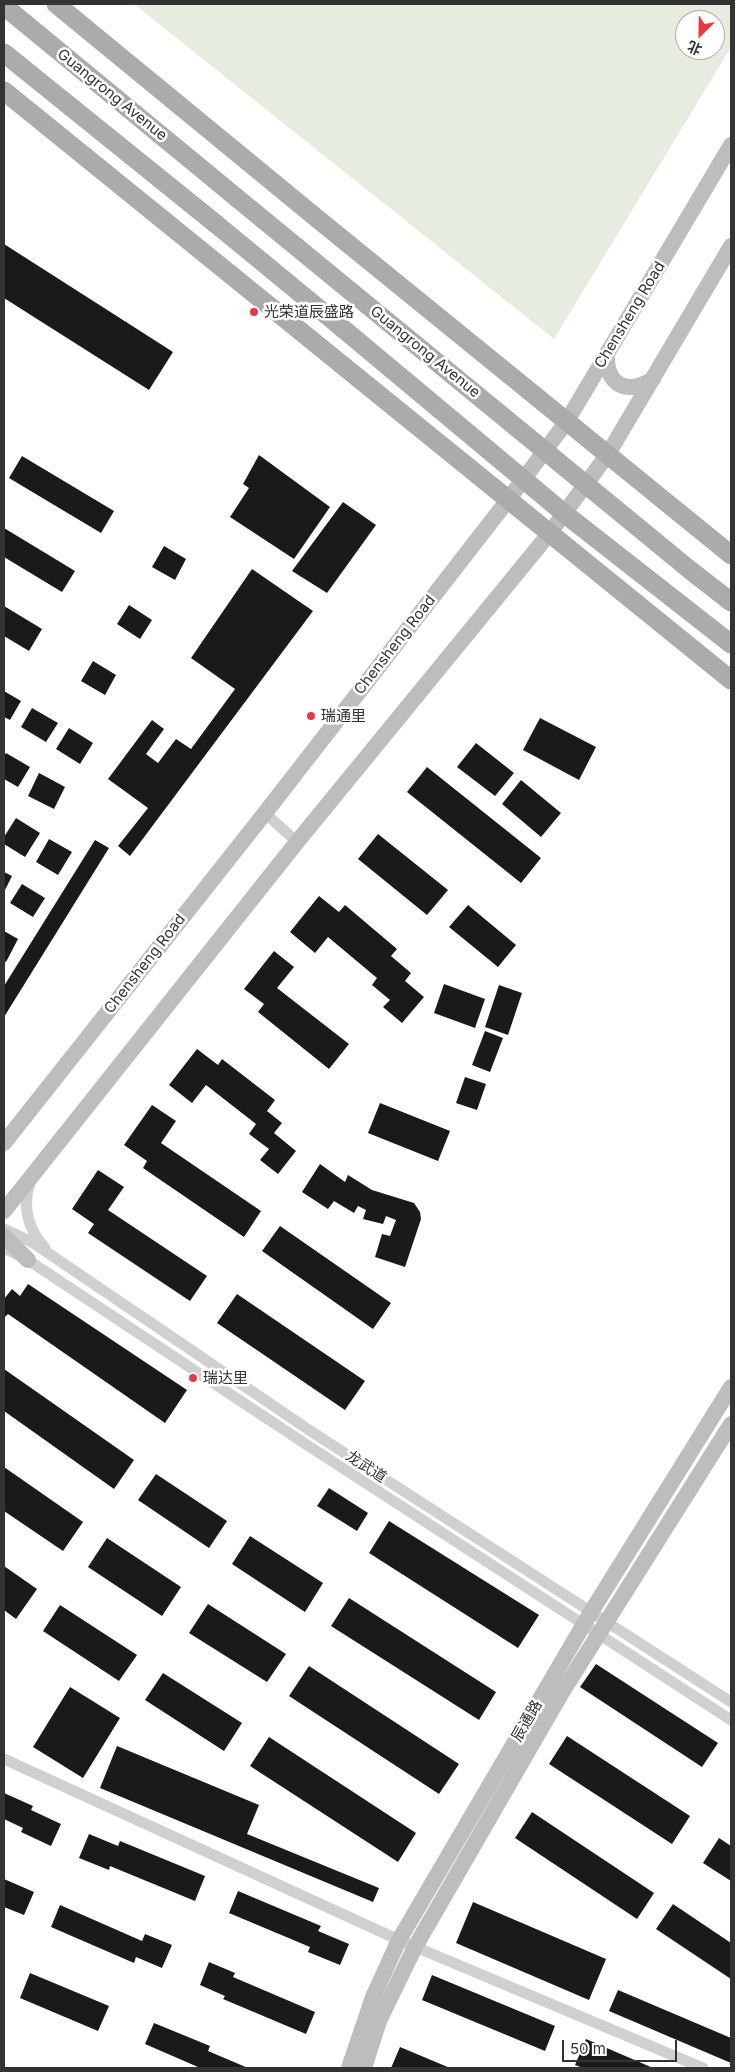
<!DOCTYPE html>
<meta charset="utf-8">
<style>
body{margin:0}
#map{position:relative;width:735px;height:2072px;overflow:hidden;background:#fff;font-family:Inter,"Noto Sans SC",sans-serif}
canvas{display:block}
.frame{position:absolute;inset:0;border:5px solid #333;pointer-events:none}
.north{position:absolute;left:675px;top:10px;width:50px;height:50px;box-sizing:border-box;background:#fff;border:1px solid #adadad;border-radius:50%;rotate:203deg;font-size:14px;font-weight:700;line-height:20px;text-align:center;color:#333}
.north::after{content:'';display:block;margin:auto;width:18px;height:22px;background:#e63946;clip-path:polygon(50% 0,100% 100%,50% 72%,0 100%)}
.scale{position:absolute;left:562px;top:2040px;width:115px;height:22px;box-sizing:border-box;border:2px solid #333;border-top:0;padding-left:6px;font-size:15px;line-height:18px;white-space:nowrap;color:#333;-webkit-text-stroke:4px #fff;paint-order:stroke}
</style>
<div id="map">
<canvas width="735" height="2072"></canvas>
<div class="frame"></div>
<div class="north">北</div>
<div class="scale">50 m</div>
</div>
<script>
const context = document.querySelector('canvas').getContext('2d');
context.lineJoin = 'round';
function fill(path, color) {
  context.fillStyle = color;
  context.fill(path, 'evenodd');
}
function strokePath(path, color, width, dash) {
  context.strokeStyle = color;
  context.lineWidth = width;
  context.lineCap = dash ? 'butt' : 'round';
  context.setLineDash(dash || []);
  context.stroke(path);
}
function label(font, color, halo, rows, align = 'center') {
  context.font = font + ' Inter,"Noto Sans SC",sans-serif';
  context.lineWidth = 5;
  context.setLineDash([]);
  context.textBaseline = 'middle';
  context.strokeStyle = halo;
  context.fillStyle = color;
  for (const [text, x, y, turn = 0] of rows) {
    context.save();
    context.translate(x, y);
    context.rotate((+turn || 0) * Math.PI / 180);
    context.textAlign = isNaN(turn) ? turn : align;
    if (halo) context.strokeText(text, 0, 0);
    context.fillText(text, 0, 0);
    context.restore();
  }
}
const green = new Path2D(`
 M134,4H731V47L554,339ZM685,20H715V50H685Z`);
const building = new Path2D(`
 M4,244L173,352L149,390L4,298Z
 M259,455L330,507L294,559L230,517L249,488L243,484Z
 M22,456L114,511L101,533L9,478Z
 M343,502L376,525L327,593L292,571Z
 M4,528L75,571L62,592L4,557Z
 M164,546L186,559L175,580L152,567Z
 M252,569L313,611L130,856L118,846L148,808L108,779L152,720L164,729L146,754L158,763L176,739L191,749L235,689L191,658Z
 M129,605L152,620L140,639L117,624Z
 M4,606L42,629L29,651L4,636Z
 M93,661L116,675L105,695L81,681Z
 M4,691L21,701L10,720L4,717Z
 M32,708L58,723L46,742L21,727Z
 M540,718L596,747L579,780L523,750Z
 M69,728L93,743L80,764L56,749Z
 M476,743L514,773L495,796L457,767Z
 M6,753L30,767L18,787L4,779V756Z
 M427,767L541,858L521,883L407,792Z
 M39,773L65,787L54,809L28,796Z
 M521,780L561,813L541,837L502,804Z
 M16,818L40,833L25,857L4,844V837Z
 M378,834L448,890L427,915L358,859Z
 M49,839L72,852L58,875L36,862Z
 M95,840L109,848L4,1017V986Z
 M4,872L12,876L4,892Z
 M22,884L45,898L33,917L10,903Z
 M319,896L339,912L345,905L397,949L391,956L411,973L405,981L424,997L402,1023L383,1007L390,1000L372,985L377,978L328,937L315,953L290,932Z
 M468,905L516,945L498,967L449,927Z
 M4,931L18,939L6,962L4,961Z
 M274,951L294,967L277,988L349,1044L329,1069L258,1012L264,1004L244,989Z
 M444,984L485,999L475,1028L434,1013Z
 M499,985L522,993L508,1035L485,1027Z
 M485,1031L503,1038L490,1072L472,1065Z
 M197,1049L218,1065L222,1059L275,1100L267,1111L282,1123L274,1133L296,1151L278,1174L260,1160L269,1149L249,1134L256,1124L206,1085L192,1103L169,1085Z
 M465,1077L486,1084L477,1110L456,1103Z
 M380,1103L450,1131L438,1161L368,1133Z
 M152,1105L176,1121L161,1143L261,1211L244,1237L143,1168L147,1161L124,1145Z
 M320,1164L345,1182L348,1175L372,1190L414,1203L420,1212L421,1219L405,1267L375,1257L382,1234L390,1236L396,1220L386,1216L383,1224L363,1219L366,1210L358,1206L354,1213L334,1201L328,1209L302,1192Z
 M98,1170L124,1187L108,1210L207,1276L190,1301L88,1233L94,1224L72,1209Z
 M280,1226L391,1303L373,1329L262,1251Z
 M28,1284L187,1390L165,1423L8,1314L4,1318V1299L12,1289L20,1296Z
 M237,1294L365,1381L345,1410L217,1323Z
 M4,1369L134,1460L114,1489L4,1411Z
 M4,1467L83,1522L63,1551L4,1511Z
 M156,1474L227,1521L209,1548L138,1500Z
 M329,1488L368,1513L357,1531L317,1506Z
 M389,1521L539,1615L518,1648L369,1553Z
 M250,1536L323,1583L305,1612L232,1564Z
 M107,1538L181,1587L162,1616L88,1567Z
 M4,1566L37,1589L16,1619L4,1610Z
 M349,1598L496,1692L479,1720L331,1626Z
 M208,1604L286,1654L267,1682L189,1633Z
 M60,1605L137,1655L119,1681L43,1631Z
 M596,1664L718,1743L702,1767L580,1687Z
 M309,1666L459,1764L439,1794L289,1696Z
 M163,1673L242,1723L224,1751L145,1700Z
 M70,1687L120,1718L83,1778L33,1747Z
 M567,1736L690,1816L672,1844L549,1764Z
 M269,1737L416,1833L398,1862L250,1766Z
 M117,1746L259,1805L247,1834L379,1888L373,1902L100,1788Z
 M4,1793L33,1806L31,1810L61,1824L51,1846L21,1832L23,1828L4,1819Z
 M532,1812L654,1893L637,1919L515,1838Z
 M89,1834L118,1846L120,1841L205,1876L195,1901L110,1866L109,1870L79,1858Z
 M719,1838L731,1846V1881L703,1863Z
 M4,1879L34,1892L24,1915L4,1907Z
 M238,1891L321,1926L318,1931L349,1944L340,1965L308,1952L310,1947L229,1913Z
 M473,1902L606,1959L589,2000L456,1943Z
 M673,1904L731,1943V1979L656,1929Z
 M60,1905L142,1941L145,1934L172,1945L162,1968L136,1957L134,1963L51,1927Z
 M209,1962L235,1973L233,1977L315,2012L306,2034L223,1999L225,1996L200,1985Z
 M30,1973L109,2006L98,2031L20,1998Z
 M432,1975L555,2026L545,2051L422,2000Z
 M618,1990L731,2038V2063L609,2011Z
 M154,2023L210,2046L208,2051L248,2068H198V2067L145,2044Z
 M586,2039L653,2068H583L575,2065Z
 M400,2047L450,2068H391Z`);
const street = new Path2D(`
 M265,813L297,842
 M30,1182C22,1207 28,1229 45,1248
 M4,1229L30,1241L51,1255L312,1432L731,1702
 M4,1248L28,1260L304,1443L731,1720
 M4,1759L399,1940L703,2068`);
const secondary = new Path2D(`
 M607,353C605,385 627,396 653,379
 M4,1143L265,813L508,500L567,421L731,145
 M4,1211L297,842L549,534L608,454L731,246
 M4,1236L28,1260
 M349,2068L373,1997L399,1940L591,1612L731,1387
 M364,2068L379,2021L415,1947L561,1694L731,1424`);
const primary = new Path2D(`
 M56,4C280,189 505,372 731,555
 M4,6L237,198
 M4,53L216,224
 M4,91L731,680`);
const primaryBridge = new Path2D(`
 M237,198L690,570L731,602
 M216,224L323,312L565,514L731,644`);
const markers = [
 [254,312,5,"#e63946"],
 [311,716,5,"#e63946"],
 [193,1378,5,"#e63946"]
];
const streetNames = [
 ["Guangrong Avenue",112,95,39],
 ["Chensheng Road",630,315,-59],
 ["Guangrong Avenue",425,352,39],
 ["Chensheng Road",395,645,-52],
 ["Chensheng Road",145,964,-52],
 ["龙武道",366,1467,33],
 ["辰通路",527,1721,-60]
];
const poiNames = [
 ["光荣道辰盛路",264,312],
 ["瑞通里",321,716],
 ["瑞达里",203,1378]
];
fill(green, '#e6ecdf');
fill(building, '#1a1a1a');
strokePath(street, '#d0d0d0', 11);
strokePath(secondary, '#bdbdbd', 16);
strokePath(primary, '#ababab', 19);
strokePath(primaryBridge, '#ababab', 19);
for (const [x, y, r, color] of markers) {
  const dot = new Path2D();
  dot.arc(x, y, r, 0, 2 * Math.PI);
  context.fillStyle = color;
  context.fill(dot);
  strokePath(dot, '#fff', 2);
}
label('15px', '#333', '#fff', streetNames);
label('15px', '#333', '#fff', poiNames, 'left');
</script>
